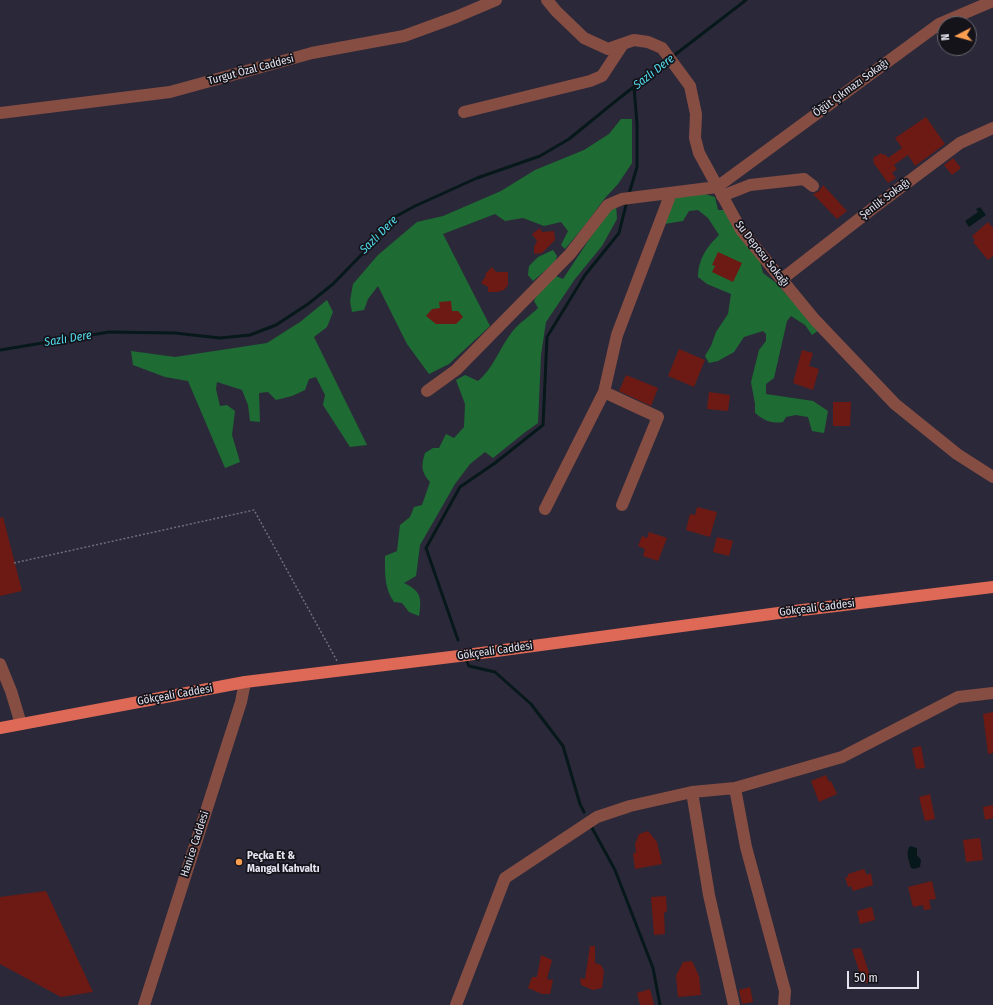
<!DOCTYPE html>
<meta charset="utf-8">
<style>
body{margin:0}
#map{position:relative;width:993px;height:1005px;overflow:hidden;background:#2b2939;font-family:"Fira Sans Condensed",sans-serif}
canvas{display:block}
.north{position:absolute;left:937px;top:16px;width:40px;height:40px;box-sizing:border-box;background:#14131a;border:1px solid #67666f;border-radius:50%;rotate:264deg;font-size:11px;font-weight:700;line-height:16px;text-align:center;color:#e4e3ee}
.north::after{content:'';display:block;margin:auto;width:14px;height:18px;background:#fb9e50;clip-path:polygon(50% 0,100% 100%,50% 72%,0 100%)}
.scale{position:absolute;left:847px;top:971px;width:72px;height:18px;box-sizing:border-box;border:2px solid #e4e3ee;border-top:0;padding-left:5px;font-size:12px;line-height:14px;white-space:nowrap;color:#e4e3ee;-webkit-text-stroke:3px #14131a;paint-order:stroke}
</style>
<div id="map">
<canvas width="993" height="1005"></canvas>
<div class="north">N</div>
<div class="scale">50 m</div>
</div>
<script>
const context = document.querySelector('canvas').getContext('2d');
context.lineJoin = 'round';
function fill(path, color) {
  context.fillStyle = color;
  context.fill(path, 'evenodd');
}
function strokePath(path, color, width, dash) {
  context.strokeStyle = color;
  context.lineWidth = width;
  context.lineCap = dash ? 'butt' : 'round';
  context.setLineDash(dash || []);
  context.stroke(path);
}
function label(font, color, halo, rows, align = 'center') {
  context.font = font + ' "Fira Sans Condensed",sans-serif';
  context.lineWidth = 3.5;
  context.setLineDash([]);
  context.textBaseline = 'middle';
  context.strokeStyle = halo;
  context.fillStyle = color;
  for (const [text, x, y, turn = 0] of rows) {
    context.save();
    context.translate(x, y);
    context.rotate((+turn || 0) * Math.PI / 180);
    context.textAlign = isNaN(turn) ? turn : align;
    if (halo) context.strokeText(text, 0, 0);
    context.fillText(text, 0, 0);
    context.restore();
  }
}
const forest = new Path2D(`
 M621,119H632V163L618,184L605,198L585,225L565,249L561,245L568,231L561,222L544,226L523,218L505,221L495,214L443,234L490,326L449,364L429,374L407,344L378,286L368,299L364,310L352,312L350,301L353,284L378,255L417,222L443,216L501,191L535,170L584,150L609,134Z
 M705,194L715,197L718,210H725L759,257L763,273L775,282L819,330L812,335L805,325L791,316L787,321L774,378L766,384V394L813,401L828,411L824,433L812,431L808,417L796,415L786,417L783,422C770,424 764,420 755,413V404L751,382L759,350L766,341V334L763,331L744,337L734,352L718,361L709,363L705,356L711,346L716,332L728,314L731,294L707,284L698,277C698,259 707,247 719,235L708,218L698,210L689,211L683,221L664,224L667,203L678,195Z
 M616,205L617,219L602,246L575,279L546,322L541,355L538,423L524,433L493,458L485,452L470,464L455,484L420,545L416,576L404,583C421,591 422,598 419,616L409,612L402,603L394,602C384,588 385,573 385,556L397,551L400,525L410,517L414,507L422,505L430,482C421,472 421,466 425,453L433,448H439L446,434L454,438L464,427L465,404L456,380L465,375L478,381C493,369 500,347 512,332C519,323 530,316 538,308L534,301L540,289L556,276L563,279L608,211Z
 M553,250L557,256L555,262L533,281L528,275L529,266L538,257Z
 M327,300L333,312L327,327L314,337L367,445L350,447L323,405L325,395L316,377L309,379L305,390L292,396L276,400L268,392L259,393L260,422L250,421L248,405L242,390L217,382L216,389L220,406L227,405L235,411L232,435L240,462L225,468L188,381L165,377L133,365L131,351L175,357L267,343L300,322Z`);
const water = new Path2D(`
 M980,207L986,215L969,227L965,221L978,212L976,209Z
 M910,846L917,848V855L921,860L920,867L914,869L911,868C909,861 905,852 910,846Z`);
const stream = new Path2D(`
 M672,57L746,0
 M629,194L637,167V124L634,87
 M0,350L109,332L175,333L220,338L250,335L276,325L308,304L333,284L366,250L393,218L415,206L477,178L540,156L569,139L617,100L667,61
 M458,640L426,548L460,487L495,463L543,425L547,337L585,275L619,233L627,201
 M465,657L469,666L495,672L531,704L563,746L580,804L584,812
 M591,826L615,870L653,968L660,1005`);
const building = new Path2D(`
 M926,117L945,144L915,166L908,155L894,165L897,169L892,173L896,178L888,183L873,162L874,161L873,158L881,153L883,155L885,154L888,158L902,148L895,138Z
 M953,158L961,168L952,175L944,165Z
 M823,185L847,211L837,219L813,194L819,191Z
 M988,222L993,228V256L988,260L973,242L975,240L972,236Z
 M540,228L542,232L554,231L555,240L542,253L534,254V247L537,241L532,234Z
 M718,252L742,263L733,282L712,272L715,266L712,265Z
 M492,267L496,272H508V285L504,290L497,292H488V287L481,283L486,276L485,274Z
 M451,301L452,311H458L463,317L456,324H436L426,316L432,309L440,308L439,302Z
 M679,349L705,360L694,387L668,376Z
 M802,350L813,353L809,366L819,369L813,390L793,383Z
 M626,375L658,388L651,406L619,391Z
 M709,392L730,395L728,411L707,409Z
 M833,402H851L850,426H833Z
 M697,507L717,512L710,537L686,530L690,514L695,515Z
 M3,517L22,591L0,596V518Z
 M649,532L667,538L658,561L643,556L645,549L638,546L642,536L647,538Z
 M717,537L733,541L729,556L713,552Z
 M993,712V753L988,754L983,714Z
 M921,746L925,768L916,769L912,748Z
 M826,775L829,782L831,781L837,794L819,802L811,781Z
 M930,794L935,819L925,821L919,797Z
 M993,805V818L985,820L983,807Z
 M648,831L657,842L662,864L635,869L633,853H636L635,844L639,834Z
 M980,838L983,860L966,862L963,840Z
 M864,869L867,875L871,873L873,885L853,891L851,886L848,887L845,877H848V874Z
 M932,881L936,899L929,900L931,909L924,910L923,905L913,907L908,887Z
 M46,891L93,992L61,997L0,964V897Z
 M666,896L667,911L664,913L665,934L654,935L651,897Z
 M872,907L875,920L860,924L857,911Z
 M590,946H595V963L601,965L604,971L602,988L593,990L581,985L580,978L585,979Z
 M861,948L872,982L863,983L852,949Z
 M541,955L552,960L547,979L553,980L550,994H542L528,988L532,977H537Z
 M692,961L699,976L701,995L678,997L676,976L683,962Z
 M750,987L753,1002L742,1004L739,990Z
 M650,989L654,1005H640L637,993Z`);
const path = new Path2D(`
 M14,563L254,510L337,661`);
const minor = new Path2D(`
 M547,0L556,11L584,38L608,49L634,40L648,42L662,48L690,86L696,114L695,138L699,153L741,230L815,320L895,404L957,454L993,477
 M464,112L590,81L602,76L623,44
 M0,113L170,92L312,53L404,36L456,17L496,0
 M722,196L750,185L804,179L813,186
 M782,279L872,209L960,143L993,128
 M427,391L456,370L570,254L608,205L622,199L717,187L939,24L993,1
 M604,392L658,417L622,505
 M545,509L604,392L617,335L671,193
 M0,664L11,691L21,724
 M735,788L746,847L785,991L784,1005
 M692,792L709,895L734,1005
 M144,1005L241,702L245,682
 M456,1005L505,878L597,817L630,806L692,792L735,788L842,757L958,697L993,693`);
const major = new Path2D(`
 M0,728L245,682L459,656L786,612L993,587`);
const markers = [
 [239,862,4,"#fb9e50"]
];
const streetNames = [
 ["Turgut Özal Caddesi",251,70,-15],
 ["Öğüt Çıkmazı Sokağı",851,88,-36],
 ["Şenlik Sokağı",885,199,-37],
 ["Su Deposu Sokağı",762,254,52],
 ["Gökçeali Caddesi",817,608,-7],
 ["Gökçeali Caddesi",495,651,-8],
 ["Gökçeali Caddesi",175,695,-10],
 ["Hanice Caddesi",195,844,-72]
];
const poiNames = [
 ["Peçka Et &",247,856],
 ["Mangal Kahvaltı",247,869]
];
const waterNames = [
 ["Sazlı Dere",654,72,-38],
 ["Sazlı Dere",379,235,-45],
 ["Sazlı Dere",68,339,-9]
];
fill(forest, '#1e6c33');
fill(water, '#07181b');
strokePath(stream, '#07181b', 3);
fill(building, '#6c1a13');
strokePath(path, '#706e7c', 1.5, [2, 2]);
strokePath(minor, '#864d43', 12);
strokePath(major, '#de6957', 12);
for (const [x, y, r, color] of markers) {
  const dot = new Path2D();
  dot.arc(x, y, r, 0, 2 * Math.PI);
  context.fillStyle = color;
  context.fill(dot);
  strokePath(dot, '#14131a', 1.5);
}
label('11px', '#e4e3ee', '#14131a', streetNames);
label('bold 11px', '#e4e3ee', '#14131a', poiNames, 'left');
label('italic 12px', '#52d9ea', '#14131a', waterNames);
</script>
